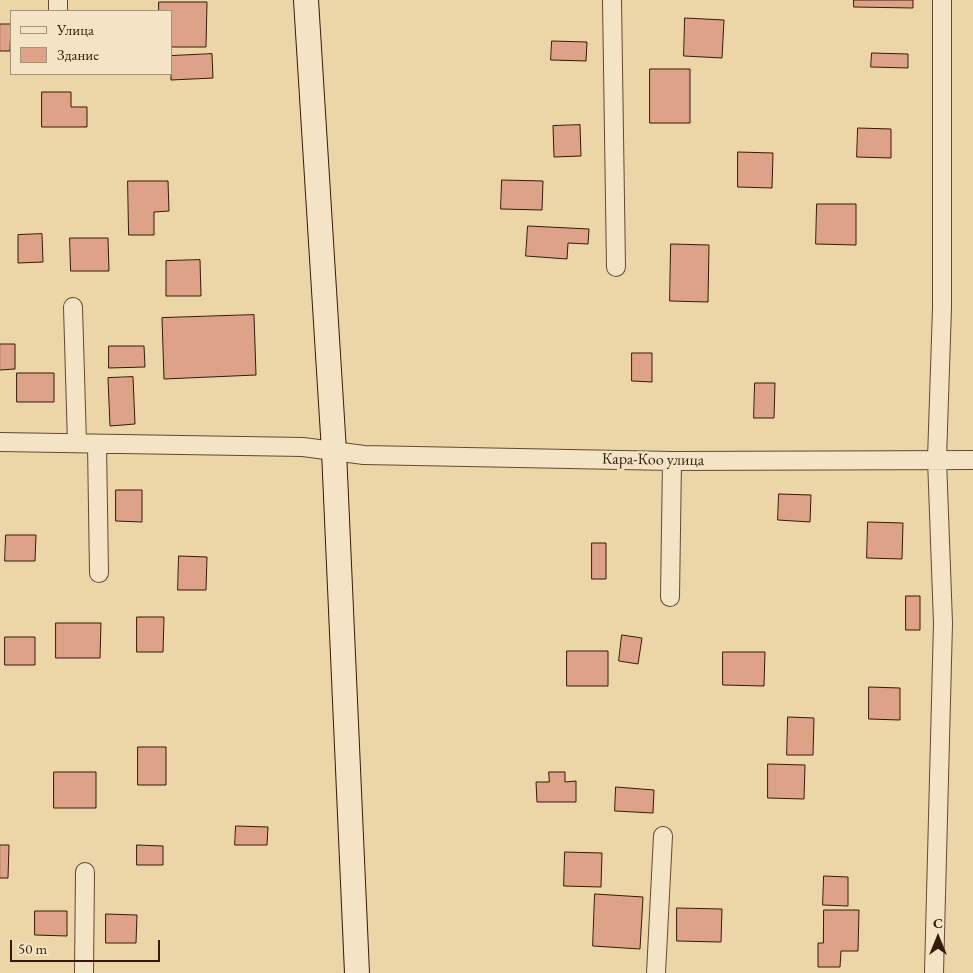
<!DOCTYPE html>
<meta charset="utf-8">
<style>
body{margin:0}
#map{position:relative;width:973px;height:973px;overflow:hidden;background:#ecd6a7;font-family:"EB Garamond",serif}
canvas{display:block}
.legend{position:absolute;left:10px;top:10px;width:162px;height:65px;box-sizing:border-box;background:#f3e4c6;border:1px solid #a7937a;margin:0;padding:6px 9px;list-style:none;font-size:15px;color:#361a07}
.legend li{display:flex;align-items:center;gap:10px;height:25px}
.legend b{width:25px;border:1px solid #a7937a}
.north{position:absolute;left:913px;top:913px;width:50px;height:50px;-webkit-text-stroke:4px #f3e4c6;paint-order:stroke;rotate:0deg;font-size:14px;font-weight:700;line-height:20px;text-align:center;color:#361a07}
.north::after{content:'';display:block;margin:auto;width:18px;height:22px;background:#361a07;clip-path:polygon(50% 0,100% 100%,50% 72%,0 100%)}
.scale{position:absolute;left:10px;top:940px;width:150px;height:22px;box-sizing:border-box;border:2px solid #361a07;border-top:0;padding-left:6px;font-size:15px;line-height:18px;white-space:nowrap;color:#361a07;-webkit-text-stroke:4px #f3e4c6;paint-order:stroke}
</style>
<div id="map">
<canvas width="973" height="973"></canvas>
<ul class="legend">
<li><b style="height:6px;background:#f3e4c6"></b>Улица</li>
<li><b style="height:14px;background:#dea289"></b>Здание</li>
</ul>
<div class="north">С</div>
<div class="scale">50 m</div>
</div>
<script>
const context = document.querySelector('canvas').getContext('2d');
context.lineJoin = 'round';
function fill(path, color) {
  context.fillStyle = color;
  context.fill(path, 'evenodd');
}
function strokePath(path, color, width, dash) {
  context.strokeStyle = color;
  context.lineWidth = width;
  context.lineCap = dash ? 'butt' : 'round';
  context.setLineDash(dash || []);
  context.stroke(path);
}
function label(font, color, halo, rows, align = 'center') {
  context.font = font + ' "EB Garamond",serif';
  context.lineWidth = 4.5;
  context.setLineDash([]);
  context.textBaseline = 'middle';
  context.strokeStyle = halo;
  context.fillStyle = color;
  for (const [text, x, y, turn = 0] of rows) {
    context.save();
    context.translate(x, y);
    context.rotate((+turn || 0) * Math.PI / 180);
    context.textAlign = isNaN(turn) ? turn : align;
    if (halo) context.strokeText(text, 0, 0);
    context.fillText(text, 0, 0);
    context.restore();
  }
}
const building = new Path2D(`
 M854,0H913V8L854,7Z
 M159,2H207L206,47H171V11H159Z
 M685,18L724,20L722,58L684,56Z
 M0,24H11L10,51H0Z
 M552,41L587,42L586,61L551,60Z
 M872,53L908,54V68L871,67Z
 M212,54L213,78L171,80V56Z
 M650,69H690V123H650Z
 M42,92H71V107H87V127H42Z
 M580,125L581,156L554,157L553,126Z
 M858,128L891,129V158L857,157Z
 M738,152L773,153L772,188L738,187Z
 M502,180L543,181L542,210L501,209Z
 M128,181H168L169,211L154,212V235H129Z
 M817,204H856V245L816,244Z
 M528,226L589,229L588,244L568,243L567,259L526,256Z
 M42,234L43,262L18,263V235Z
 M70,238H108L109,271H71Z
 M671,244L709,245L708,302L670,301Z
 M200,260L201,296H166V261Z
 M254,315L256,375L164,379L162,318Z
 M0,344H15V369L0,370Z
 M109,346H144L145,367L109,368Z
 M632,353H652V382L632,381Z
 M17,373H54V402H17Z
 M133,377L135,424L110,426L108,378Z
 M755,383H775L774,418H754Z
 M116,490H142V522L116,521Z
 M779,494L811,495L810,522L778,520Z
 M868,522L903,523L902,559L867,558Z
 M6,535H36L35,561H5Z
 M592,543H606V579H592Z
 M179,556L207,557L206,590H178Z
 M906,596H920V630H906Z
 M137,617H164L163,652H137Z
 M56,623H101L100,658H56Z
 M622,635L642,638L638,664L619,661Z
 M5,637H35V665H5Z
 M567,651H608V686H567Z
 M723,652H765L764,686L723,685Z
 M869,687L900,688V720L869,719Z
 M788,717L814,718L813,755H787Z
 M138,747H166V785H138Z
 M768,764L805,765L804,799L768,798Z
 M54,772H96V808H54Z
 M549,772H565V782L576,781V802H537L536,782H549Z
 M616,787L654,790L653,813L615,811Z
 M236,826L268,827L267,845H235Z
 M0,845H9L8,878H0Z
 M137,845L163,846V865H137Z
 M565,852L602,853L601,887L564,886Z
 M824,876L848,877V906L823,905Z
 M595,894L643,897L640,949L593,946Z
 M677,908L722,909L721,942L677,941Z
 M824,910H859L858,951H841L840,967H818V943H823Z
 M35,911H67V936L35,935Z
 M106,914L137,915L136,943H106Z`);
const street = new Path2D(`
 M612,0L616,267
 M58,11V0
 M73,307L77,443
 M0,442L303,447L364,455L672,461L973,460
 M97,444L99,573
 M670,597L672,461
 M84,973L85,872
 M656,973L663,836
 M934,973L943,623L937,459L942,308V0`);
const secondary = new Path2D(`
 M306,0L334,451L357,973`);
const streetNames = [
 ["Кара-Коо улица",653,460,1]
];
fill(building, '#dea289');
strokePath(building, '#361a07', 1);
strokePath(street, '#64492f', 20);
strokePath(secondary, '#361a07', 26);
strokePath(street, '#f3e4c6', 18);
strokePath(secondary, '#f3e4c6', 24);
label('16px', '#361a07', '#f3e4c6', streetNames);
</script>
